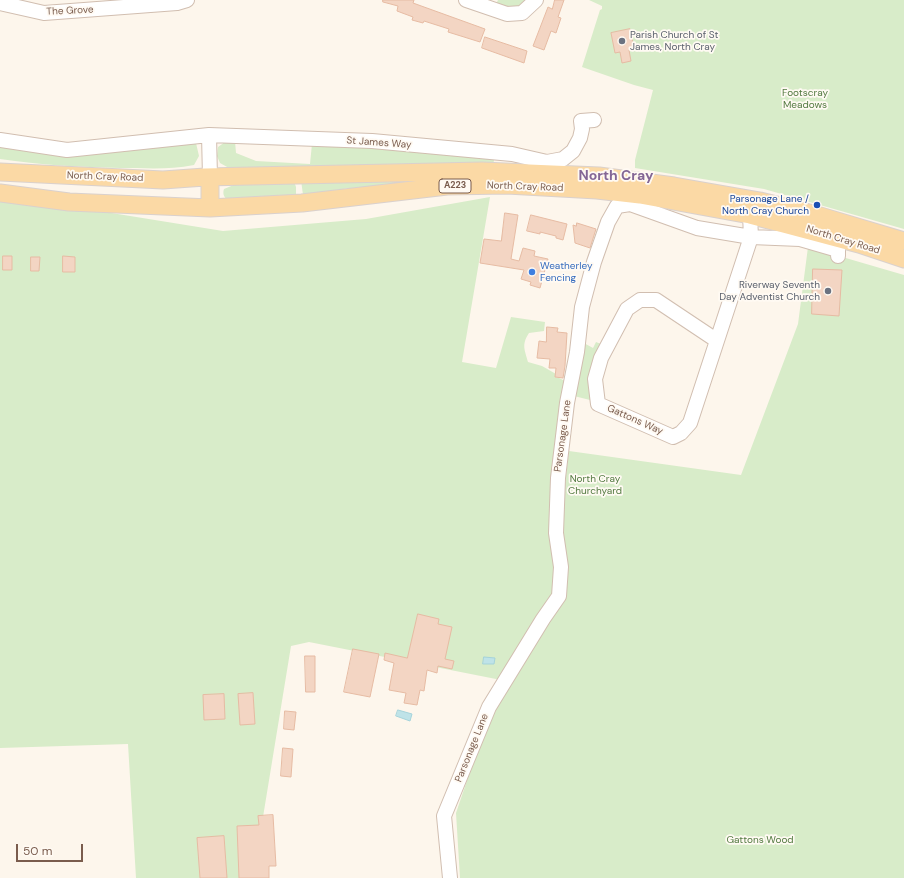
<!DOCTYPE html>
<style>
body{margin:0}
#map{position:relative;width:904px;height:878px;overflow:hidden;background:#fdf6ec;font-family:"DM Sans",sans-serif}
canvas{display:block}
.scale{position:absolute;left:16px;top:844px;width:67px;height:18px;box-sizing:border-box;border:2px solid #7a5c4d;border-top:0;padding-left:5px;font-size:12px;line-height:14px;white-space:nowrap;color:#7a5c4d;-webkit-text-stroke:3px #fffaf3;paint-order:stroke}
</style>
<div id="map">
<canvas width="904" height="878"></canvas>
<div class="scale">50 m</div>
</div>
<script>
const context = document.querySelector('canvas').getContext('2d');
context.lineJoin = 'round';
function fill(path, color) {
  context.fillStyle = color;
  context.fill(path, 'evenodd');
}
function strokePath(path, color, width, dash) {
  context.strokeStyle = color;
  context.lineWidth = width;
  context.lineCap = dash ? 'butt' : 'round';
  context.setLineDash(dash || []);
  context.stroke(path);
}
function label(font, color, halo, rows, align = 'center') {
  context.font = font + ' "DM Sans",sans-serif';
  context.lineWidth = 3.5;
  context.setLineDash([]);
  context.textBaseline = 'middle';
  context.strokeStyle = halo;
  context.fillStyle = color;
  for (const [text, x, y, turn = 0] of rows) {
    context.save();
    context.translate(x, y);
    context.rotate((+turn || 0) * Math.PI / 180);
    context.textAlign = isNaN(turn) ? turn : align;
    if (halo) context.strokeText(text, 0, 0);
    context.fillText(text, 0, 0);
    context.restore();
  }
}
const green = new Path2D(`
 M498,0H527C515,10 510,9 496,4Z
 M589,0H904V229L764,189L635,168V160L653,90L634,85L582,67L600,10L602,9V6Z
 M235,141L236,153L256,161L310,164L312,144L489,156L494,160L493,166L229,168L220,163L217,156L218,147L225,142Z
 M196,143L199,156L194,165C169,170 146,168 120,168C80,167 40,165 0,159V145Z
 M506,176L389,187L350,188L303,195L301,180Z
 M294,181L296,187V196L229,201C225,198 222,195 224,189L241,182Z
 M0,195L223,231L366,219L490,197L462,362L496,368L511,317L545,322L544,331L529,333C521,345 525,350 528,362L542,366L556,374L555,377L559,378L569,383L549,510L561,517L569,451L741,475L798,324L808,247L904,275V878H460L456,813L501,680L309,642L291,646L253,878H136L128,744L0,748Z
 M582,342L593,348L596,342L606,346L594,401L574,396Z`);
const water = new Path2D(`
 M484,657L495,658L494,664H483Z
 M398,710L412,714L410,721L396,716Z`);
const building = new Path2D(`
 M383,0H414L413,3L485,29L480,42L448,32L449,29L424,21L423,23L412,20L413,17L397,11L398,6L383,2Z
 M555,0H564L558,17L561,18L556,33L551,31L544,50L533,46L548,7L552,9Z
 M630,29L634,48L629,50L631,61L622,63L620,52L615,53L611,33Z
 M485,37L527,51L524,63L482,48Z
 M505,213L518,215L511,259L519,261L523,248L535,251L534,256L548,259L540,288L530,285L531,282L521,279L524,270L480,263L484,239L501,241Z
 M531,215L567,224L563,240L556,238V236L540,232V234L527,231Z
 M577,223L596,229L590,248L575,243L573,225L576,226Z
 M3,256H12V270H3Z
 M63,256L75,257V272H63Z
 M31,257H40L39,271H31Z
 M813,269L842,270L839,316L812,314Z
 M547,327L558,328L557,332L567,333L565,366L563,378L555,377L556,368H549L550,359L537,358L539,341L546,342Z
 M418,614L439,619L438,624L452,627L445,659L454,661L452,669L438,666L437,673L427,670L424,691L420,690L417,705L404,703L406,693L389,690L394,663L384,660L385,653L407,658Z
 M353,649L379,654L370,697L344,692Z
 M305,656H315V692H306Z
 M253,693L255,724L240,725L238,694Z
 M224,694L225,719L204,720L203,695Z
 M285,711L296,712L294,730L284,729Z
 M283,748L293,749L291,777L281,776Z
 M273,815L276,866H269V878H239L237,826L259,825L258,816Z
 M224,836L227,878H200L197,838Z`);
const minor = new Path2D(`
 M466,0L507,14L522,13L536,0
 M0,3L44,13L177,3L187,0
 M209,135L210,177
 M0,140L67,150L209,135L372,141L512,154L547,162L563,159L573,151L580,138L582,129L581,121L594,120
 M716,340L656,300H640L627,309L601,358L595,379L598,404L673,437L681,433L690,423L751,237L750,215
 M450,878L444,816L489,707L543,619L559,596L561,567L556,533L558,478L567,403L577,352L582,307L594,262L608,222L617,206L630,204L697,228L751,237L800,239L838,250V256`);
const major = new Path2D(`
 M0,172L163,180L205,177L482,171L599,176L674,186L760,201L817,215L904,241
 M0,193L69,202L210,208L302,203L447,186L507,185L597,190L640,195L750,215L859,244L904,259
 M210,208V177`);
const markers = [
 [622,41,4,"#6b7280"],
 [817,205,4,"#1a4fb4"],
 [532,272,4,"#3f7fe0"],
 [828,291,4,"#6b7280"]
];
const shields = [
 [455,186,32]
];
const shieldNames = [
 ["A223",455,186]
];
const streetNames = [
 ["The Grove",70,11,-3],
 ["St James Way",379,143,4],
 ["North Cray Road",105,177,2],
 ["North Cray Road",525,187,2],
 ["North Cray Road",843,240,17],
 ["Gattons Way",635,420,24],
 ["Parsonage Lane",563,436,-82],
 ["Parsonage Lane",472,748,-68]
];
const worshipNames = [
 ["Parish Church of St",630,35],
 ["James, North Cray",630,47],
 ["Riverway Seventh",820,285,"right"],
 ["Day Adventist Church",820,297,"right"]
];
const parkNames = [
 ["Footscray",805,93],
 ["Meadows",805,105],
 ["North Cray",595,479],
 ["Churchyard",595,491],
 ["Gattons Wood",760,840]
];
const transitNames = [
 ["Parsonage Lane /",809,199],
 ["North Cray Church",809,211]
];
const shopNames = [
 ["Weatherley",540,266],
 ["Fencing",540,278]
];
const districtNames = [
 ["North Cray",616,176]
];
fill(green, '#d8ecc9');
fill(water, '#bfe3e8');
strokePath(water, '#a5d3da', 1);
fill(building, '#f3d5c3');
strokePath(building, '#e6bba3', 1);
strokePath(minor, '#d1beb0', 16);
strokePath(major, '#dad1cd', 19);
strokePath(minor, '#fff', 14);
strokePath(major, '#fbd9a5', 17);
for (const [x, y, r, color] of markers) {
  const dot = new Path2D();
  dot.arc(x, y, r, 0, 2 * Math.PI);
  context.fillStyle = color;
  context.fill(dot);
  strokePath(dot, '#fffaf3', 1.5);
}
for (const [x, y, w] of shields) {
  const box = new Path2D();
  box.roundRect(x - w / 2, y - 7, w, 14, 3);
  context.fillStyle = '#fffaf3';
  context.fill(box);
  strokePath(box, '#7a5c4d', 1);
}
label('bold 9px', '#7a5c4d', null, shieldNames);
label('10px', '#7a5c4d', '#fffaf3', streetNames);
label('10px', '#5b616d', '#fffaf3', worshipNames, 'left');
label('10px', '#537a41', '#fffaf3', parkNames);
label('10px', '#164399', '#fffaf3', transitNames, 'right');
label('10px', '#366cbe', '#fffaf3', shopNames, 'left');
label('bold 14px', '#846695', '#fffaf3', districtNames);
</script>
